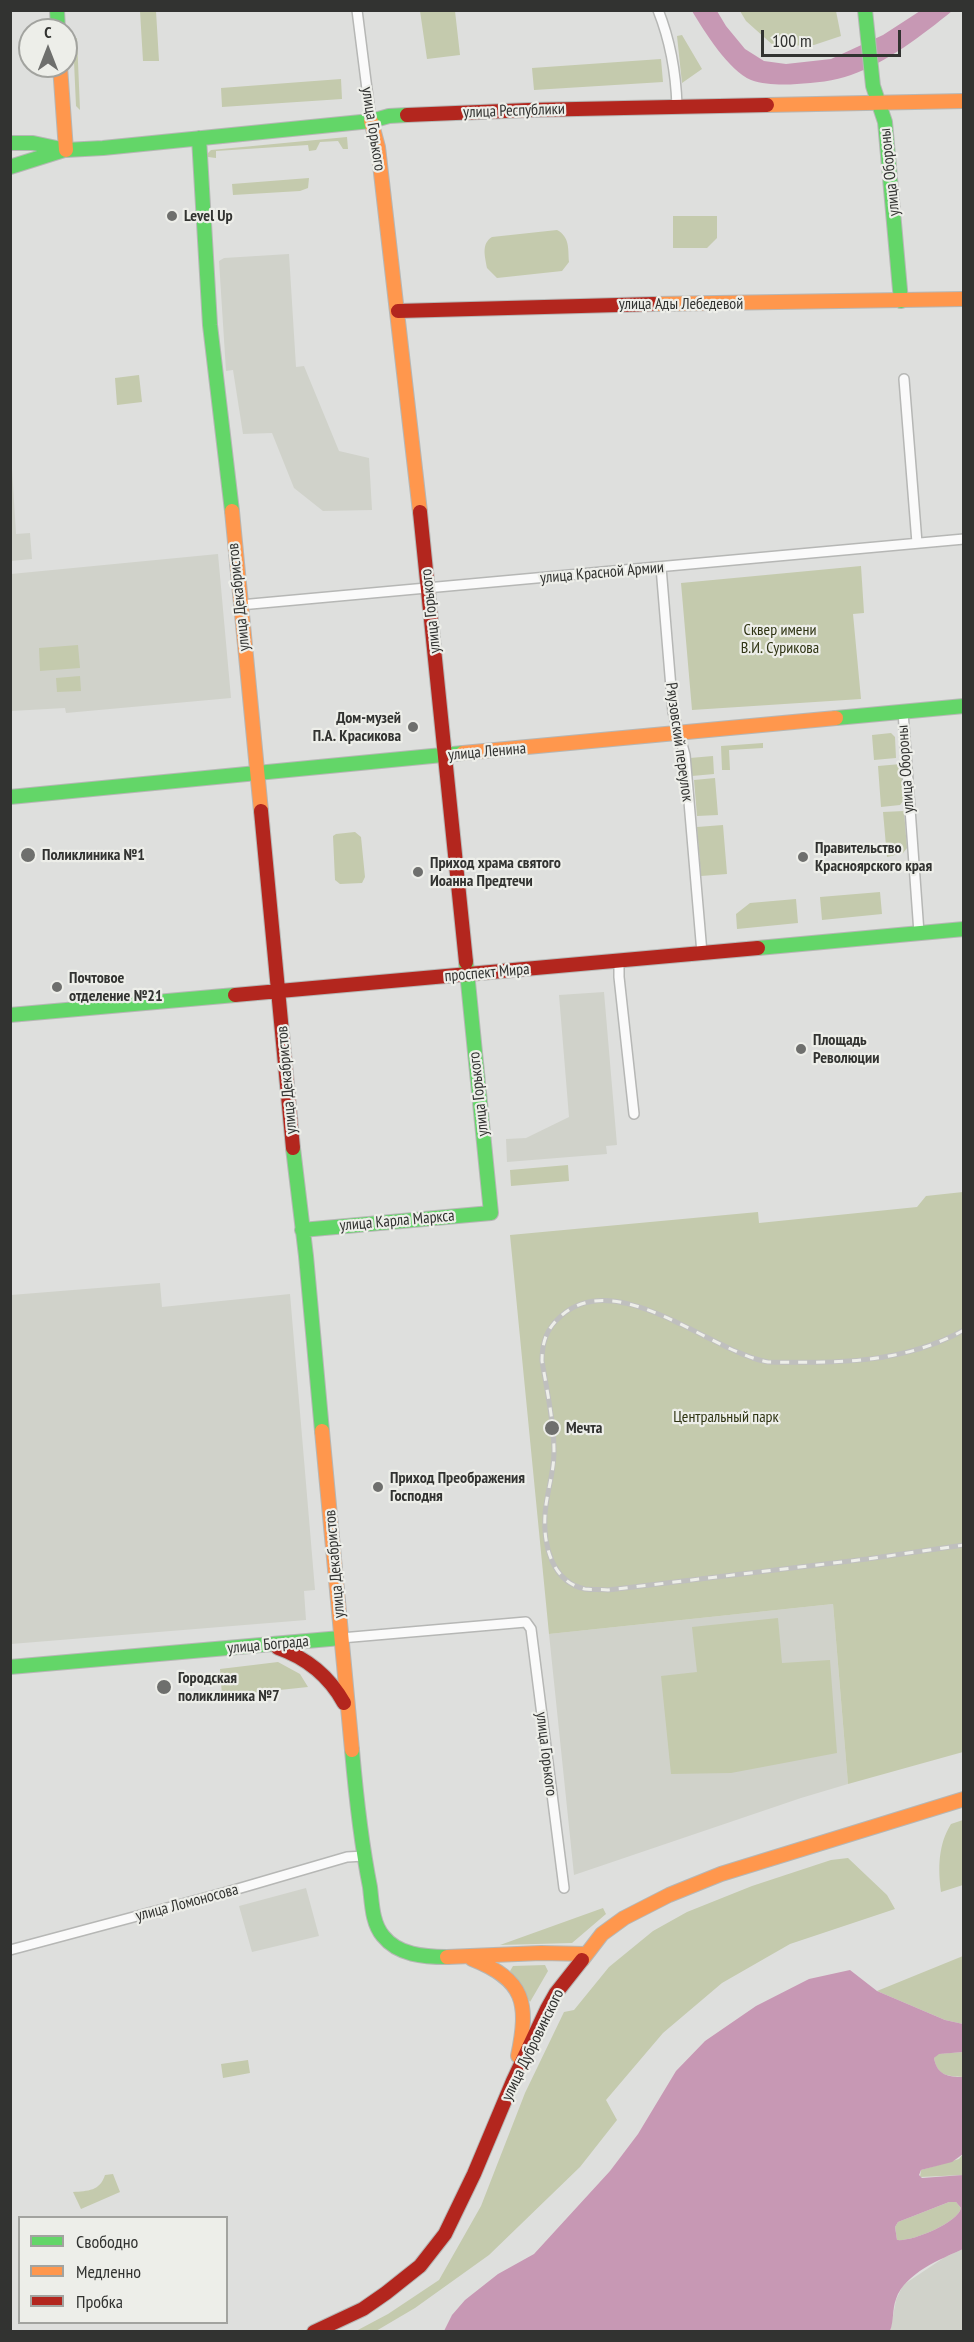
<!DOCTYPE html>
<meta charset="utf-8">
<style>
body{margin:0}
#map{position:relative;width:974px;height:2342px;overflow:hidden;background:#dedfdd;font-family:"PT Sans Narrow",sans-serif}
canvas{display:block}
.frame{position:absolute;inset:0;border:12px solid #323331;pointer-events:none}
.legend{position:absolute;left:18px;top:2216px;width:210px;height:108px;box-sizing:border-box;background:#edeee9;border:2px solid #a2a39f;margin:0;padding:8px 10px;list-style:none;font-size:18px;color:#323331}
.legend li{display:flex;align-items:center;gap:12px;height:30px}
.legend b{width:30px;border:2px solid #a2a39f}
.north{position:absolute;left:18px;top:18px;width:60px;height:60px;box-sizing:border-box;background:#edeee9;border:2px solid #a2a39f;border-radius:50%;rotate:0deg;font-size:16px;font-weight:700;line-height:24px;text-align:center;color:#323331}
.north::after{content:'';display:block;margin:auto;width:21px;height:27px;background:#6e6f6d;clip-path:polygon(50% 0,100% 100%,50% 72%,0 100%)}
.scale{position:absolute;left:761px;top:30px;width:140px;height:27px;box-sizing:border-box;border:3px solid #323331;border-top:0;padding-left:8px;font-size:18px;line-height:21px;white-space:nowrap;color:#323331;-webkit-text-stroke:4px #edeee9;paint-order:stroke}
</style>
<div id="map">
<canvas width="974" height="2342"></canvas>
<div class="frame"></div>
<ul class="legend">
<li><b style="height:8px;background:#63d668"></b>Свободно</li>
<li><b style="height:8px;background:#ff974d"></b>Медленно</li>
<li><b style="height:8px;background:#b3261e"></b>Пробка</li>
</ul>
<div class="north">С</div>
<div class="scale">100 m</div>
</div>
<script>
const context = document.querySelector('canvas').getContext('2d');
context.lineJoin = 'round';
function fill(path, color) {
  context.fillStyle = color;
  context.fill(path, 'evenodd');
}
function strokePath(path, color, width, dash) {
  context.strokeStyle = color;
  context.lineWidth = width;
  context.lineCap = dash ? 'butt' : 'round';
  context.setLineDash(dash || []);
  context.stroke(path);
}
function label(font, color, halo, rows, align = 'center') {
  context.font = font + ' "PT Sans Narrow",sans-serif';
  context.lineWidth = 4.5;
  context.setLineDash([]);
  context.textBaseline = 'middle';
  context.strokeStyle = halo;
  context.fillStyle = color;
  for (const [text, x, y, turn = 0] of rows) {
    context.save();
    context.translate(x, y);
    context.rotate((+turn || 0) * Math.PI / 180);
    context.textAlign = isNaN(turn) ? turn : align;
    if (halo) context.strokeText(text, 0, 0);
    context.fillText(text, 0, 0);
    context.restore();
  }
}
const built = new Path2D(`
 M289,254L296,367L304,366L339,451L369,458L372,510L323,511L294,488L272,433L243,434L233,370L226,371L219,261L224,258Z
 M11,452L16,534L30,533L32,559L11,561Z
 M218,554L231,698L66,713L65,708L11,711V574Z
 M604,992L617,1145L606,1146L607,1154L507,1162L506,1139L526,1138L569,1117L559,995Z
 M160,1283L162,1307L290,1294L315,1590L304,1591L306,1620L11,1644V1295Z
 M833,1604L848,1784L801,1798L574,1875L549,1634Z
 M306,1888L319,1936L252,1952L239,1906Z
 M963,2249V2331L890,2332L896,2300L903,2285L945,2257Z`);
const green = new Path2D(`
 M140,11H156L159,61H143Z
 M420,11H455L460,55L427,59Z
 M740,11H836L841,36L814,45L774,46L746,21Z
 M682,35L702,69L682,83L677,36Z
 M77,38L80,110L76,106L73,39Z
 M661,59L663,82L534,90L532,68Z
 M341,79L342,99L222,107L221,88Z
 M347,137L348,149H343L338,141L320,142L316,150L309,151L308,145L216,151V158L208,157V153L211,150Z
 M309,178L308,188L300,191L233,195L232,184Z
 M673,216H717V238L707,248H673Z
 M557,230C570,237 568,249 569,262L562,271L497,278L487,268C485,256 481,244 492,237Z
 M139,375L142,402L117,405L115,378Z
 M861,566L864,613L853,614L861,699L692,710L681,583Z
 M78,645L80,668L40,671L39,648Z
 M80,676L81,691L57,692L56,678Z
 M891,733L895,737L896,758L874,760L872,735Z
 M763,743V748L729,750L730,770H722L721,746Z
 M713,756L714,774L692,776L690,758Z
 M901,764L904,800L900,805L881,807L878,766Z
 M715,778L718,815L697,816L694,780Z
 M904,811L907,848L903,853L887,857L883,812Z
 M723,825L727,874L701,876L697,827Z
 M355,832L361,837L365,877L362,883L340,884L335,880L333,836L336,834Z
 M880,892L882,914L822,920L820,897Z
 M796,899L798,923L737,929L736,914L750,903Z
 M568,1165L569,1181L511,1186L510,1170Z
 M963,1192V1752L848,1784L833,1604L549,1634L510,1235L758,1212L759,1223L917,1207L926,1196Z
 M778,1618L782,1663L830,1660L837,1753L731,1773L671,1774L661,1676L697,1672L692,1627Z
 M278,1662L300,1674L308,1687L222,1696L220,1669Z
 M963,1820V1885L941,1892C938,1868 938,1845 951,1824Z
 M848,1858L887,1895L895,1909L790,1944L722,1983L663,2033L606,2100L617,2120L580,2167L489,2255L415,2308L376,2331H356L388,2314L439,2280L481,2206L525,2093L564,2012L574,2010L609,1967L653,1931L687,1912L752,1886L831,1860Z
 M603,1908L606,1914L572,1943L500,1945Z
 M963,1956V2024L945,2020L877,1991Z
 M545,1965L548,1971L530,2002L510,1971L513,1966Z
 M963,2052V2077C948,2076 937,2076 934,2058L937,2054Z
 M248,2060L250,2073L223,2078L221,2064Z
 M963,2154V2175L920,2177L921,2170L959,2159Z
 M113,2174L120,2192L81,2209L73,2192C88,2191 100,2191 105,2175Z
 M949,2202H956L961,2208C958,2223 911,2242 897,2240L895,2227L898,2222Z`);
const water = new Path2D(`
 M692,11H717L726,26L745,49L764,61L786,64L831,59L883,35L920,11H952C924,34 886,63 851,75C835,81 814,83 797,84C783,85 765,85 751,80C729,71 704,31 692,11Z
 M850,1970L877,1991L945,2020L963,2024V2052L939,2054L934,2058C937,2075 948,2077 963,2077V2154L952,2162L921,2170L919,2175L922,2178L963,2175V2249C941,2259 905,2273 896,2299C892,2310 894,2321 890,2331H444L452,2315L465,2300L498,2274L534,2254L610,2171L638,2134L676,2071L705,2041L756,2006L809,1979ZM949,2202H956L961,2208C958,2223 911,2242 897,2240L895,2227L898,2222Z`);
const street = new Path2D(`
 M357,10L371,121
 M658,10C670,40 676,75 677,106
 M904,379L917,543
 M661,567L673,712L685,755L702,953
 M240,605L964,539
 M903,712L919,933
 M619,961V977L634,1114
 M341,1638L526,1622L531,1629L564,1888
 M10,1950L227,1892L347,1857L364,1856`);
const fast = new Path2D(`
 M57,10L58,30
 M865,10L873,86L885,122L901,301
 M199,138L210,325L232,511
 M10,143H33L66,150L103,148L371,121L389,116L407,115
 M10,167L64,150
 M836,718L964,706
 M10,797L463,753
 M758,948L964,929
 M10,1015L235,995
 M293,1148L306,1256L322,1431
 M302,1230L491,1213L466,962
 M10,1667L341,1638
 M352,1750C356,1796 361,1842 370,1887C372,1903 372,1923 383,1936C398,1955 424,1957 447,1957`);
const slow = new Path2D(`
 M60,66L66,150
 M767,105L964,101
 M371,121L378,147L420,512
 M654,304L964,299
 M232,511L261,811
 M463,753L836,718
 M322,1431L352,1750
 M447,1957L541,1953L586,1954
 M472,1959C525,1980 529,2003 518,2056
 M582,1960L602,1934L624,1918L669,1895L721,1874L964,1799`);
const jam = new Path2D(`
 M407,115L529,110L767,105
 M398,311L654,304
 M420,512L466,962
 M261,811L293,1148
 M235,995L758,948
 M278,1648C307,1658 329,1676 344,1703
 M314,2332L363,2309L386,2293L420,2266L445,2234L474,2174L513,2081L547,2009L556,1993L582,1960`);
const rail = new Path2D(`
 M964,1330C903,1364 836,1363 768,1362C711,1352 617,1266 561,1316C546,1329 542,1343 542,1361C547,1391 554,1422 554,1452C554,1474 546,1494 545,1515C543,1545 552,1582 585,1589C593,1590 601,1589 608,1590L867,1559L964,1545`);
const markers = [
 [172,216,6,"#6e6f6d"],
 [413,727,6,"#6e6f6d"],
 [28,855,8,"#6e6f6d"],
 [803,857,6,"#6e6f6d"],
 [418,872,6,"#6e6f6d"],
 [57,987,6,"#6e6f6d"],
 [801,1049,6,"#6e6f6d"],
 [552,1428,8,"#6e6f6d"],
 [378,1487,6,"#6e6f6d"],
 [164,1687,8,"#6e6f6d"]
];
const streetNames = [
 ["улица Республики",514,111,-2],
 ["улица Горького",373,129,81],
 ["улица Обороны",890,172,-96],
 ["улица Ады Лебедевой",681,304],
 ["улица Красной Армии",602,573,-5],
 ["улица Декабристов",239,597,-96],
 ["улица Горького",431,611,-96],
 ["Ряузовский переулок",679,742,82],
 ["улица Ленина",487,752,-5],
 ["улица Обороны",906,769,-94],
 ["проспект Мира",487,973,-5],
 ["улица Декабристов",287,1080,-95],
 ["улица Горького",479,1094,-96],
 ["улица Карла Маркса",397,1221,-5],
 ["улица Декабристов",335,1564,-95],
 ["улица Бограда",268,1645,-5],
 ["улица Горького",546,1754,83],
 ["улица Ломоносова",187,1903,-15],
 ["улица Дубровинского",533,2045,-64]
];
const poiNames = [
 ["Level Up",184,216],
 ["Дом-музей",401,718,"right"],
 ["П.А. Красикова",401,736,"right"],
 ["Правительство",815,848],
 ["Красноярского края",815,866],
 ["Поликлиника №1",42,855],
 ["Приход храма святого",430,863],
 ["Иоанна Предтечи",430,881],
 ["Почтовое",69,978],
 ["отделение №21",69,996],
 ["Площадь",813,1040],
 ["Революции",813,1058],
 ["Мечта",566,1428],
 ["Приход Преображения",390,1478],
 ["Господня",390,1496],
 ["Городская",178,1678],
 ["поликлиника №7",178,1696]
];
const parkNames = [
 ["Сквер имени",780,630],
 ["В.И. Сурикова",780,648],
 ["Центральный парк",726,1417]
];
fill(built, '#d0d2ca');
fill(green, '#c4caad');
fill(water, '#c798b4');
strokePath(street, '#b6b7b5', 12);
strokePath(fast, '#b6b7b5', 16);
strokePath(slow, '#b6b7b5', 16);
strokePath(jam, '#b6b7b5', 16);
strokePath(street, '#fafafa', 9);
strokePath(fast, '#63d668', 14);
strokePath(slow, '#ff974d', 14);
strokePath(jam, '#b3261e', 14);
strokePath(rail, '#bfbfbe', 5);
strokePath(rail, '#edeee9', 3, [9]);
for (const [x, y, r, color] of markers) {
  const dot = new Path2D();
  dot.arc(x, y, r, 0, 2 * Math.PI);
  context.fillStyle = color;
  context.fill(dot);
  strokePath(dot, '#edeee9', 2);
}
label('16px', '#323331', '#edeee9', streetNames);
label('bold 16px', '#323331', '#edeee9', poiNames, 'left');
label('16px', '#2f3413', '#edeee9', parkNames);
</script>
